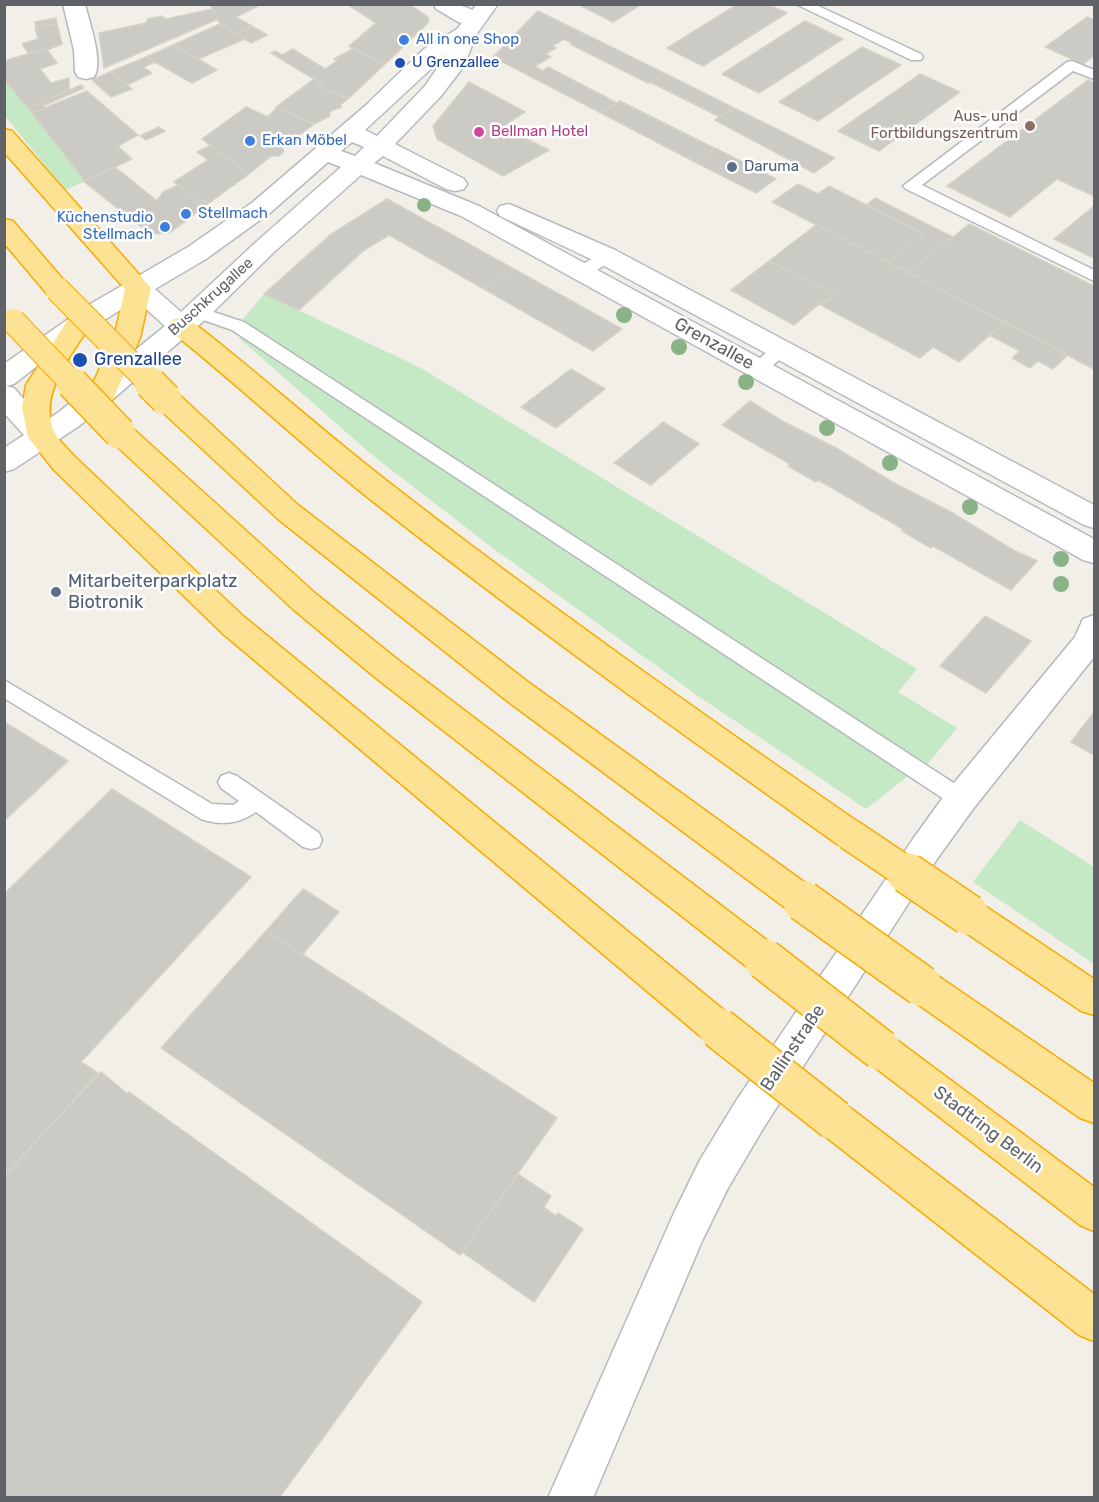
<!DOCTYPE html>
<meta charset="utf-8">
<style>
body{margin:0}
#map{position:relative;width:1099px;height:1502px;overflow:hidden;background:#f1efe8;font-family:Rubik,sans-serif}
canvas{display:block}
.frame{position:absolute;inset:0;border:6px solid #5f6368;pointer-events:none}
</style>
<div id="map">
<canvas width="1099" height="1502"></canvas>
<div class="frame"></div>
</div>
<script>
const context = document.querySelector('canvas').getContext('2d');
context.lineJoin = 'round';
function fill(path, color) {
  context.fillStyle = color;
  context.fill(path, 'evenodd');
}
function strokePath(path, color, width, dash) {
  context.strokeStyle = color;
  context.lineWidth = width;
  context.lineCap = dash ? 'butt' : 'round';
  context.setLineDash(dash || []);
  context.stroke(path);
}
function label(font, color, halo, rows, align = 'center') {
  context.font = font + ' Rubik,sans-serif';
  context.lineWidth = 5;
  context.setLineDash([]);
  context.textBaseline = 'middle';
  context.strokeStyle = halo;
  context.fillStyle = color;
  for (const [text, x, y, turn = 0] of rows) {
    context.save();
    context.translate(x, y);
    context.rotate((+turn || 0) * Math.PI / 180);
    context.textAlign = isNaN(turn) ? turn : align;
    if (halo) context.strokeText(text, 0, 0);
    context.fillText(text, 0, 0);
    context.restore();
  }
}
const green = new Path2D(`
 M5,79L85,181L65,190L5,116Z
 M264,294L419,367L917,669L898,692L957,728L926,766L239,324Z
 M245,333L912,773L866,809L701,698L490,546L371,454L239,338Z
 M1020,820L1094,867V964L973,882Z`);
const building = new Path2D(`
 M210,4H262L236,17L252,26L237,34L220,24Z
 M347,4H409L428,17L429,22L384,65L349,46L376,23Z
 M584,4H642L613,22L581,6Z
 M738,4H767L787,13L703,66L667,48Z
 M213,9L218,19L104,68L99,33L146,23L148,19L161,16L166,19Z
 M538,11L664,73L648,83L570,44L572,43L564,39L552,46L556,48L545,54L551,57L535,66L543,71L548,67L617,103L601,113L493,57Z
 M1087,17L1094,20V56L1083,64L1045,47Z
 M56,18L57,24L36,27L35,22Z
 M805,21L843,39L759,93L722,74Z
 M57,24L62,44L29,54L22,44L38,39L35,27Z
 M220,24L245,39L198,59L173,45Z
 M252,26L267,35L251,43L237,34Z
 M62,44L47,50L57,63L40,69L51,83L69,78V90L28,108L4,79V61Z
 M173,45L198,59L217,70L192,83L146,57Z
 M862,47L901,65L818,121L779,102Z
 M354,48L384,65L348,99L319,86L322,84L271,53L275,51L282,55L293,49L325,69L337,61L334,59Z
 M146,57L155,62L143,67L152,73L127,85L110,72Z
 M110,72L127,85L132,89L111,97L92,80Z
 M664,73L734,108L720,117L650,82Z
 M920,74L960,92L879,151L838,131Z
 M314,79L322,84L319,86L348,99L340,105L342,107L333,110L329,113L330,116L314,124L276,107Z
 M1088,80L1094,83V196L1057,179L1010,217L947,186Z
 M469,82L525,112L502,127L549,150L503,176L437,139L433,126Z
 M81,85L84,88L43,106L45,108L32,113L28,108Z
 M87,91L138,135L118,146L132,159L85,181L32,113Z
 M620,101L714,148L695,162L601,113Z
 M246,107L268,117L277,107L314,124L297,137L298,141L293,144L282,148L284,152L279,156H271L249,174L202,139Z
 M734,108L835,158L814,173L715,120Z
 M159,127L165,131L146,140L140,136Z
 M210,146L249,174L209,203L191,195L174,182L208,160L197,152Z
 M715,148L776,179L756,193L695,162Z
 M115,167L157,201L163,192L178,185L191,195L209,203L170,233L150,234L83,181Z
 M798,184L818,194L829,186L924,234L888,262L772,202Z
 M875,198L953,237L909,273L888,262L924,234L866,205Z
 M387,199L514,269L484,289L389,235L363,251L299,310L264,294L330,235Z
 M1094,206V258L1054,239Z
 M969,224L1094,286V369L909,273Z
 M816,225L909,273L1005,322L959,362L933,347L920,358L819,304L835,295L769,261Z
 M769,261L835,295L827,301L824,300L794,325L731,290Z
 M514,269L622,329L593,351L484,289Z
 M1005,322L1068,355L1053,369L1038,361L1030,368L1012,358L1020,351L989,335Z
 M571,369L605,389L556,428L521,407Z
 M750,401L784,422L836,448L894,483L951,512L1013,550L1037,561L1011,590L933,546L931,548L902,531L903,529L818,480L816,482L788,466L790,464L722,425Z
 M663,422L699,444L651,485L614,463Z
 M985,616L1031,641L986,693L940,666Z
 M1094,712V755L1071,742Z
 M4,722L68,761L4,821Z
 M112,789L251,877L81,1062L98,1073L4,1176V894Z
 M303,889L339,912L302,955L266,931Z
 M266,931L557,1118L460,1255L161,1048Z
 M101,1072L128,1094L129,1092L422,1302L279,1498H4V1177Z
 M518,1174L551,1196L544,1207L556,1216L558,1213L583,1229L534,1302L462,1252Z`);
const lane = new Path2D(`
 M796,4H814L921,54L923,57L921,60H911Z
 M1072,61L1094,70V79L1073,71L922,185L1094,270V281L906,189L903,186L1067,62Z
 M606,251L614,256L612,260L588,276H576L574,272L576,268Z
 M198,307L244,322L969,793L972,799L969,805L961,808L953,805L232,330L192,316L190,312L192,308Z
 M780,344L786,346L789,350L786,354L764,373H752L749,369L752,365L774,346Z
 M4,680L212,804L233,805L239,801L221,788L218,782L221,776L229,773L237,776L319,833L322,840L319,847L311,849L303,847L256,812C239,824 221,826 201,819L4,698Z`);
const street = new Path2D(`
 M63,4H85C89,21 104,63 94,77L86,79L78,77L75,72L74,50Z
 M434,4C452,4 473,4 485,21L482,26C465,30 450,16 436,9Z
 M1094,615V657L973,809L937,859L764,1127L728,1188L702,1241L593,1498H548L674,1213L700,1160L736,1101L913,839L949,789L1075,637L1083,619Z`);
const secondary = new Path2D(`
 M477,4H498L476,35L464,66L441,96L395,144L464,179L467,184L464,189L455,191L446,189L383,156L374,163L479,206L1094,539V563L1083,560L461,216L361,175L273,253L207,318L113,399L79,426L14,469L4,472V448L24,435L4,413V364L87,306L188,247L253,202L365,106L424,49L457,29ZM447,54L425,86L377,136L365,130ZM352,142L364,147L355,156L341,151ZM328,162L341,167L255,243L181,312L155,289L206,259L271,212ZM136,300L165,326L59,412L44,422L14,388L6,386L14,384L60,348Z
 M509,204L615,250L1094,505V528L1084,525L597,262L500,216L497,211L500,206Z`);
const highway = new Path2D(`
 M4,129L12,131L151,288L140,338L113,399L103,401L93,399L89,392L114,338L125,289L4,152Z
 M4,219L13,221L66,283L70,289L66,295L57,297L48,295L4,243Z
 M78,315L87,318L91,324C72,355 35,396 56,435C60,442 68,449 74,456L243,616L731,1016L737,1028L731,1040L718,1045L705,1040L221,632L54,470L28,437L22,408L26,385L69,318Z
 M181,317L190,320C257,372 320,429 387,481C541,601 701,713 861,824L866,834L861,844L849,848L837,844C678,731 519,617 366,496C300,443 238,385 172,332L168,326L172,320Z
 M166,390L176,392L298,505L528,682L815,890L821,901L815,912L803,916L791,912L506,700L278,519L156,406L152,399L156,392Z
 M120,423L130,426L316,594L398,660L777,948L782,959L777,970L764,975L751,970L376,678L294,610L110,440L106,433L110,426Z
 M969,900L982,904L1094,979V1015L1081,1011L956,926L951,915L956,904Z
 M922,970L935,974L1094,1083V1123L1080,1118L909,998L904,986L909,974Z
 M881,1033L894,1038L1094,1187V1231L1080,1225L868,1062L862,1050L868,1038Z
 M835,1102L849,1107L1094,1294V1341L1079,1335L821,1133L816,1120L821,1107Z`);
const highwayBridgeFar2 = new Path2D(`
 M57,289L151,384
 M13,321L73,384`);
const highwayBridgeFar1 = new Path2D(`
 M72,383L120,433
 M150,383L166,399
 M849,834L910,875`);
const highwayBridge = new Path2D(`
 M907,873L969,915
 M803,901L922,986
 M764,959L881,1050
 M718,1028L835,1120`);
const trees = [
 [424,205,7],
 [624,315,8],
 [679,347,8],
 [746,382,8],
 [827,428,8],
 [890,463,8],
 [970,507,8],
 [1061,559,8],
 [1061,584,8]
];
const markers = [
 [404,40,6,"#3f7fe0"],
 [400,63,6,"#1a4fb4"],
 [1030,126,6,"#8d6e63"],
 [479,132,6,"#d1479c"],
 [250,141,6,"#3f7fe0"],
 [732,167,6,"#5c6f8a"],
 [186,214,6,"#3f7fe0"],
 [165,227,6,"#3f7fe0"],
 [80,360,8,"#1a4fb4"],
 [56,592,6,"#5c6f8a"]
];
const farShopnames = [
 ["All in one Shop",416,40],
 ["Erkan Möbel",262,141],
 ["Stellmach",198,214],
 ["Küchenstudio",153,218,"right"],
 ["Stellmach",153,235,"right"]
];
const farTransitnames = [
 ["U Grenzallee",412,63]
];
const farEducationnames = [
 ["Aus- und",1018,117],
 ["Fortbildungszentrum",1018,134]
];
const farHotelnames = [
 ["Bellman Hotel",491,132]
];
const farServicenames = [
 ["Daruma",744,167]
];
const farStreetnames = [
 ["Buschkrugallee",211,297,-42]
];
const streetNames = [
 ["Grenzallee",714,344,29],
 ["Ballinstraße",793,1048,-56],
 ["Stadtring Berlin",988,1130,37]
];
const transitNames = [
 ["Grenzallee",94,360]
];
const serviceNames = [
 ["Mitarbeiterparkplatz",68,582],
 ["Biotronik",68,603]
];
fill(green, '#c5e8c5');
fill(building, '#cccac5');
strokePath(building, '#d6d1c6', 1.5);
strokePath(lane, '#b5b8bc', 3);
strokePath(street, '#b5b8bc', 3);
strokePath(secondary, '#b6babf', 3);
strokePath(highway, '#f9ab00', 3);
fill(lane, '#fff');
fill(street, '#fff');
fill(secondary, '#fff');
fill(highway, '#fde293');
strokePath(highwayBridgeFar2, '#f9ab00', 26, []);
strokePath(highwayBridgeFar1, '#f9ab00', 34, []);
strokePath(highwayBridge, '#f9ab00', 43, []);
strokePath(highwayBridgeFar2, '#fde293', 24);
strokePath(highwayBridgeFar1, '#fde293', 31);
strokePath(highwayBridge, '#fde293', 40);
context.fillStyle = '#89b387';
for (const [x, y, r] of trees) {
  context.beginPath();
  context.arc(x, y, r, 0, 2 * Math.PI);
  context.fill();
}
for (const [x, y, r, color] of markers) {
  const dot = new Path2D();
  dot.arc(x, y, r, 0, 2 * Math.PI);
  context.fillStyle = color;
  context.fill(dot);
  strokePath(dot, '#fff', 2);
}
label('15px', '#366cbe', '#fff', farShopnames, 'left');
label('15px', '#164399', '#fff', farTransitnames, 'left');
label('15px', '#785e54', '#fff', farEducationnames, 'right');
label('15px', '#b23c85', '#fff', farHotelnames, 'left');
label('15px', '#4e5e75', '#fff', farServicenames, 'left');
label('15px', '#5f6368', '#fff', farStreetnames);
label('18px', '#5f6368', '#fff', streetNames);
label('18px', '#164399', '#fff', transitNames, 'left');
label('18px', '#4e5e75', '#fff', serviceNames, 'left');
</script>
